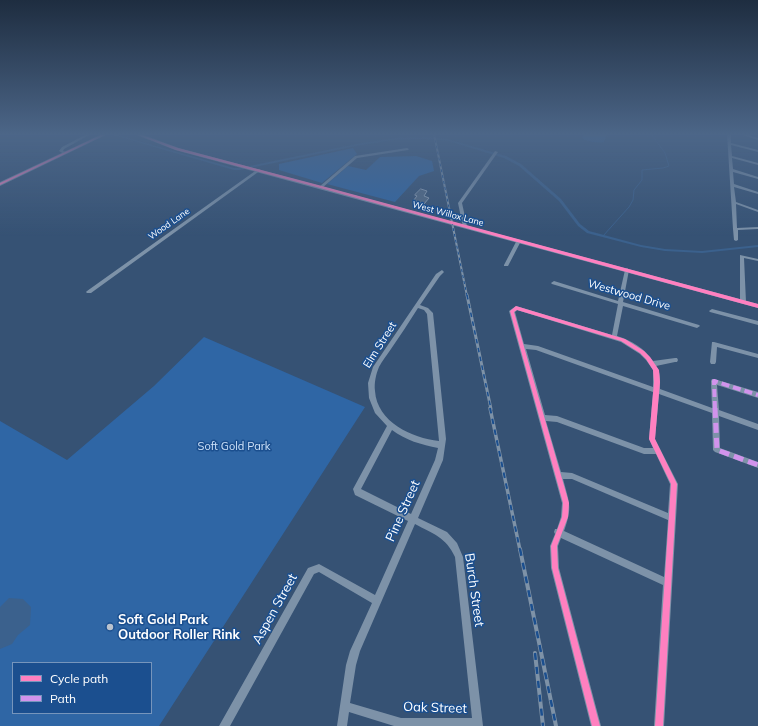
<!DOCTYPE html>
<style>
body{margin:0}
#map{position:relative;width:758px;height:726px;overflow:hidden;background:#365274;font-family:Mulish,sans-serif}
canvas{display:block}
.legend{position:absolute;left:12px;top:662px;width:140px;height:52px;box-sizing:border-box;background:#1b4f8f;border:1px solid #7695bc;margin:0;padding:5px 7px;list-style:none;font-size:12px;color:#fff}
.legend li{display:flex;align-items:center;gap:8px;height:20px}
.legend b{width:20px;border:1px solid #7695bc}
</style>
<div id="map">
<canvas width="758" height="726"></canvas>
<ul class="legend">
<li><b style="height:5px;background:#ff80c0"></b>Cycle path</li>
<li><b style="height:5px;background:#d193ec"></b>Path</li>
</ul>
</div>
<script>
const context = document.querySelector('canvas').getContext('2d');
context.lineJoin = 'round';
function fill(path, color) {
  context.fillStyle = color;
  context.fill(path, 'evenodd');
}
function strokePath(path, color, width, dash) {
  context.strokeStyle = color;
  context.lineWidth = width;
  context.lineCap = dash ? 'butt' : 'round';
  context.setLineDash(dash || []);
  context.stroke(path);
}
function label(font, color, halo, rows, align = 'center') {
  context.font = font + ' Mulish,sans-serif';
  context.lineWidth = 3;
  context.setLineDash([]);
  context.textBaseline = 'middle';
  context.strokeStyle = halo;
  context.fillStyle = color;
  for (const [text, x, y, turn = 0] of rows) {
    context.save();
    context.translate(x, y);
    context.rotate((+turn || 0) * Math.PI / 180);
    context.textAlign = isNaN(turn) ? turn : align;
    if (halo) context.strokeText(text, 0, 0);
    context.fillText(text, 0, 0);
    context.restore();
  }
}
const green = new Path2D(`
 M584,134H607L604,142C598,143 587,142 582,138Z
 M353,148L357,154L322,183L279,170V164Z
 M416,156L432,161L434,171L419,176L395,202L327,184L348,166L366,170L380,157Z
 M204,337L365,407L159,726H0V421L67,460L154,386ZM13,663H151V713H13Z`);
const water = new Path2D(`
 M9,598L23,599L31,607L30,625L18,635L12,644L0,649V607Z`);
const stream = new Path2D(`
 M603,236L629,207L633,200L634,190L642,180V170L663,168L669,166L665,153L651,134`);
const canal = new Path2D(`
 M109,134H114L234,168H240L361,143L395,138L425,137L448,139L506,156L521,164L561,199L580,224L589,231L641,245L665,249L702,251L758,245V247L702,253L665,251L641,247L587,233L578,226L559,201L519,166L504,158L448,141L425,139L395,140L361,145L240,170H234Z`);
const building = new Path2D(`
 M421,189L427,191L424,196L429,198L424,204L413,201L417,196L415,195Z`);
const minor = new Path2D(`
 M87,134H91L64,149L63,151L66,152V154H64L59,151L62,147Z
 M727,134H731V143L758,150V152L731,145L732,156L758,163V165L732,158L733,169L758,177V179L733,172L734,184L758,192V194L734,187L736,202L758,210V212L736,204L737,228L758,227V229L738,230V240L736,241L734,240L733,229Z
 M739,134H745L758,138V140Z
 M407,148L409,149L408,150L357,158L322,188L319,187L355,156Z
 M495,151L498,152L462,203L467,226L463,227L458,203Z
 M258,169L261,170L91,293H87L86,292L87,291Z
 M517,240H521V241L508,266H504V265Z
 M740,255L758,259V261L744,258L746,302L743,304L740,302Z
 M627,268L629,270L623,302L699,325L700,326L697,328L623,306L617,336C631,340 645,349 653,361L675,358H677L678,360L677,362H675L656,366C661,372 660,381 660,389L712,408L711,381L712,379H714L758,392V398L717,385L719,410L758,424V430L719,416L720,448L758,462V468L715,452L713,450L712,413L659,394L655,439L678,484L664,726H654L663,585L561,538L558,546L559,568L601,726H591L551,568L550,546L555,534L554,532L555,529H557L561,517L562,503L509,311L516,306L612,335L618,304L552,284L551,283L554,281L618,301L625,270ZM517,310L621,342L640,354L646,360L653,370V387L538,346L524,344L515,312ZM526,349L536,350L653,392L649,439L653,448H644L557,416L545,415ZM546,421L557,422L644,454H656L670,484L668,513L572,473L561,472ZM563,479H572L668,520L664,577L564,531C573,507 569,502 563,479Z
 M442,270L444,272L440,276L420,305L428,308L433,313L446,439L443,460L418,518L447,532L457,543L463,557L483,726H394L349,712L347,726H337L346,665L350,651L372,603L319,572L314,574L230,726H219L308,568L319,564L375,595L408,521L355,495L353,489L387,426L375,413L369,398L368,383L373,367L436,274ZM418,308L424,310L427,314L439,441C412,438 377,422 375,391C374,383 376,374 379,367C382,361 387,355 391,349C400,336 409,322 418,308ZM392,430C405,440 422,445 438,448L435,460L411,514L361,489ZM415,524C433,534 446,537 455,557L472,718H401L350,703L356,665L360,651Z
 M712,309L758,321V325L710,312L709,311Z
 M712,342H714L758,354V358L717,347L716,362L715,364H711L710,362Z`);
const major = new Path2D(`
 M102,134H108L0,186V182Z
 M134,134H141L179,148L758,304V308L175,150Z`);
const railFar3 = new Path2D(`
 M434,134L467,296`);
const railFar2 = new Path2D(`
 M467,295L491,409`);
const railFar1 = new Path2D(`
 M490,408L520,550`);
const rail = new Path2D(`
 M520,549L556,726
 M535,653L543,726`);
const quietFar1 = new Path2D(`
 M715,409L714,381L758,395`);
const quiet = new Path2D(`
 M715,408L717,450L758,465`);
const cycleway = new Path2D(`
 M103,134H107L0,185V183Z
 M135,134H139L178,148L322,186L758,304V308L320,188L176,150Z
 M516,306L625,339L644,351L650,357L659,370L660,382L655,439L677,484L663,726H655L671,484L649,439L654,382L653,370L646,359L640,353L621,341L517,310L514,312L569,503L568,517L557,546L558,568L600,726H592L552,568L551,546L562,517L563,503L510,311Z`);
const markers = [
 [110,627,4,"#b9c2ce"]
];
const farStreetnames = [
 ["West Willox Lane",448,214,15],
 ["Wood Lane",169,224,-35]
];
const streetNames = [
 ["Westwood Drive",629,295,16],
 ["Elm Street",380,345,-58]
];
const parkNames = [
 ["Soft Gold Park",234,447]
];
const nearStreetnames = [
 ["Pine Street",403,511,-66],
 ["Burch Street",474,590,82],
 ["Aspen Street",275,609,-61],
 ["Oak Street",435,708,2]
];
const nearPoinames = [
 ["Soft Gold Park",118,620],
 ["Outdoor Roller Rink",118,635]
];
fill(green, '#2f66a5');
fill(water, '#3b618d');
strokePath(stream, '#3b618d', 1);
fill(canal, '#3b618d');
fill(building, '#526984');
strokePath(building, '#92a2b6', 1);
fill(minor, '#7d92a8');
fill(major, '#7d8ea7');
strokePath(railFar3, '#7e92a7', 2);
strokePath(railFar2, '#7e92a7', 3);
strokePath(railFar1, '#7e92a7', 3.5);
strokePath(rail, '#7e92a7', 4);
strokePath(railFar3, '#1b4f8f', 1, [3]);
strokePath(railFar2, '#1b4f8f', 1.5, [4.5]);
strokePath(railFar1, '#1b4f8f', 2, [5.5]);
strokePath(rail, '#1b4f8f', 2.5, [7]);
strokePath(quietFar1, '#d193ec', 4, [8, 4]);
strokePath(quiet, '#d193ec', 5, [10, 5]);
fill(cycleway, '#ff80c0');
const sky = context.createLinearGradient(0, 0, 0, 236);
sky.addColorStop(0, '#1e2d40');
sky.addColorStop(0.57, '#4c6688');
sky.addColorStop(1, '#4c668800');
context.fillStyle = sky;
context.fillRect(0, 0, 758, 236);
for (const [x, y, r, color] of markers) {
  const dot = new Path2D();
  dot.arc(x, y, r, 0, 2 * Math.PI);
  context.fillStyle = color;
  context.fill(dot);
  strokePath(dot, '#1b4f8f', 1.5);
}
label('9px', '#fff', '#1b4f8f', farStreetnames);
label('11px', '#fff', '#1b4f8f', streetNames);
label('11px', '#cfe3fa', '#1b4f8f', parkNames);
label('13px', '#fff', '#1b4f8f', nearStreetnames);
label('bold 13px', '#fff', '#1b4f8f', nearPoinames, 'left');
</script>
